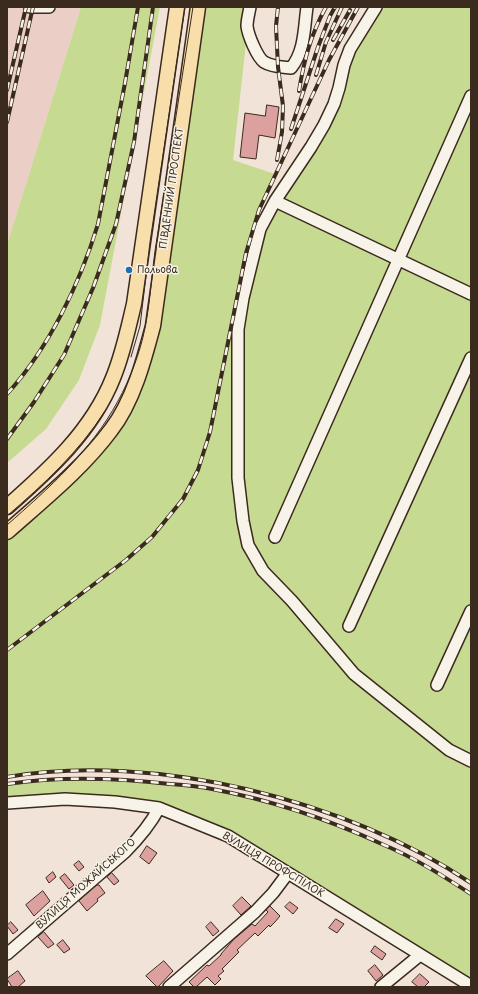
<!DOCTYPE html>
<meta charset="utf-8">
<style>
body{margin:0}
#map{position:relative;width:478px;height:994px;overflow:hidden;background:#f2e3d9;font-family:"Playpen Sans",sans-serif}
canvas{display:block}
.frame{position:absolute;inset:0;border:8px solid #3b2a1e;pointer-events:none}
</style>
<div id="map">
<canvas width="478" height="994"></canvas>
<div class="frame"></div>
</div>
<script>
const context = document.querySelector('canvas').getContext('2d');
context.lineJoin = 'round';
function fill(path, color) {
  context.fillStyle = color;
  context.fill(path, 'evenodd');
}
function strokePath(path, color, width, dash) {
  context.strokeStyle = color;
  context.lineWidth = width;
  context.lineCap = dash ? 'butt' : 'round';
  context.setLineDash(dash || []);
  context.stroke(path);
}
function label(font, color, halo, rows, align = 'center') {
  context.font = font + ' "Playpen Sans",sans-serif';
  context.lineWidth = 3;
  context.setLineDash([]);
  context.textBaseline = 'middle';
  context.strokeStyle = halo;
  context.fillStyle = color;
  for (const [text, x, y, turn = 0] of rows) {
    context.save();
    context.translate(x, y);
    context.rotate((+turn || 0) * Math.PI / 180);
    context.textAlign = isNaN(turn) ? turn : align;
    if (halo) context.strokeText(text, 0, 0);
    context.fillText(text, 0, 0);
    context.restore();
  }
}
const built = new Path2D(`
 M7,7H81L7,245Z`);
const green = new Path2D(`
 M81,7H160L100,325L79,380L46,429L7,463V245Z
 M198,7H250L233,160L275,174L259,210L252,231L246,253L233,319L238,320L260,229L311,147L344,65L376,7H471V883C347,800 155,752 7,777V532L93,452L138,377Z
 M89,778L146,781L211,788L266,802L325,820L386,845L442,875L471,894V986L228,836L159,808L115,802L7,803V784L31,780Z`);
const building = new Path2D(`
 M267,105L279,107L275,138L259,135L256,159L240,157L245,113L265,116Z
 M147,846L157,853L149,864L140,857Z
 M79,861L84,867L79,871L74,865Z
 M53,872L56,877L49,883L46,878Z
 M112,873L119,881L114,885L107,877Z
 M65,874L74,885L69,889L60,878Z
 M97,885H99L105,893L97,899L98,901L87,911L79,901Z
 M43,891L50,901L34,916L26,905Z
 M242,897L251,906L241,915L233,906Z
 M290,902L298,908L293,914L285,907Z
 M270,906L280,916L275,922L270,927L269,925L258,936L255,933L237,950L239,952L222,969L224,971L218,976L221,979L215,985L207,977L196,987H194L189,982L207,965L209,966L221,955V954L234,939L252,924L255,926L268,912L266,910Z
 M336,919L344,924L337,933L329,928Z
 M11,922L18,930L13,934L7,926Z
 M211,922L219,931L213,936L206,927Z
 M44,932L54,944L48,948L38,937Z
 M63,940L70,949L64,953L57,945Z
 M375,946L386,954L382,960L371,952Z
 M164,961L173,971L158,987H157L146,976Z
 M375,965L383,975L376,981L368,971Z
 M18,971L25,981L18,987H12L7,979Z
 M420,974L429,982L424,987H418L412,982Z`);
const minor = new Path2D(`
 M30,7H49
 M250,7C249,13 247,20 247,26C248,35 257,57 264,62C272,67 283,67 291,68C305,51 304,28 307,7
 M376,7L350,49L344,65L339,88L334,104L324,125L311,147L275,201L260,229L243,298L238,329V478L243,521L248,545L263,571L292,601L354,674L449,750L471,761
 M275,201L471,294
 M275,537L471,96
 M349,626L471,358
 M437,685L471,611
 M7,803L65,799L115,802L159,808L228,836L471,986
 M7,954L125,852C138,839 150,825 159,808
 M169,987L255,912L273,893L288,873
 M381,987L420,955`);
const major = new Path2D(`
 M7,507C49,470 92,431 113,378C123,354 128,329 134,304L177,7
 M7,532C43,500 82,469 111,430C133,402 144,360 153,326L198,7`);
const tram = new Path2D(`
 M131,357L140,326L150,242L185,7
 M7,516C44,484 79,452 105,411
 M7,525C49,488 91,451 118,401C130,379 140,353 145,328C151,298 152,267 157,238C169,161 181,84 193,7`);
const rail = new Path2D(`
 M333,40L350,10
 M316,75L326,42L342,7
 M7,90L26,7
 M299,91C304,60 311,34 326,7
 M7,122L33,7
 M291,129L318,47L330,16L335,7
 M277,160L282,132L283,106L278,67L276,26L278,7
 M7,394C49,348 80,283 98,224L125,83L138,7
 M7,439L34,402L64,355L93,288L116,224L134,142L153,7
 M7,650L126,560L152,537L183,499L198,470L210,432L246,253L259,210L329,60L358,7
 M7,777C155,752 347,800 471,883
 M7,784C61,776 116,778 170,784C184,785 198,786 212,789C271,800 330,820 384,845C415,858 443,876 471,894`);
const markers = [
 [129,270,4,"#1f6fb2"]
];
const streetNames = [
 ["ПІВДЕННИЙ ПРОСПЕКТ",172,188,-82],
 ["ВУЛИЦЯ ПРОФСПІЛОК",273,865,31],
 ["ВУЛИЦЯ МОЖАЙСЬКОГО",86,884,-42]
];
const poiNames = [
 ["Польова",137,270]
];
fill(built, '#ebcfc7');
fill(green, '#c6db91');
fill(building, '#dca19e');
strokePath(building, '#3b2a1e', 1);
strokePath(minor, '#3b2a1e', 14);
strokePath(major, '#3b2a1e', 17);
strokePath(minor, '#f7f3e8', 11);
strokePath(major, '#f8deab', 14);
strokePath(tram, '#3b2a1e', 1);
strokePath(rail, '#3b2a1e', 4);
strokePath(rail, '#f7f3e8', 2.5, [8]);
for (const [x, y, r, color] of markers) {
  const dot = new Path2D();
  dot.arc(x, y, r, 0, 2 * Math.PI);
  context.fillStyle = color;
  context.fill(dot);
  strokePath(dot, '#f7f3e8', 1.5);
}
label('10px', '#3b2a1e', '#f7f3e8', streetNames);
label('10px', '#3b2a1e', '#f7f3e8', poiNames, 'left');
</script>
